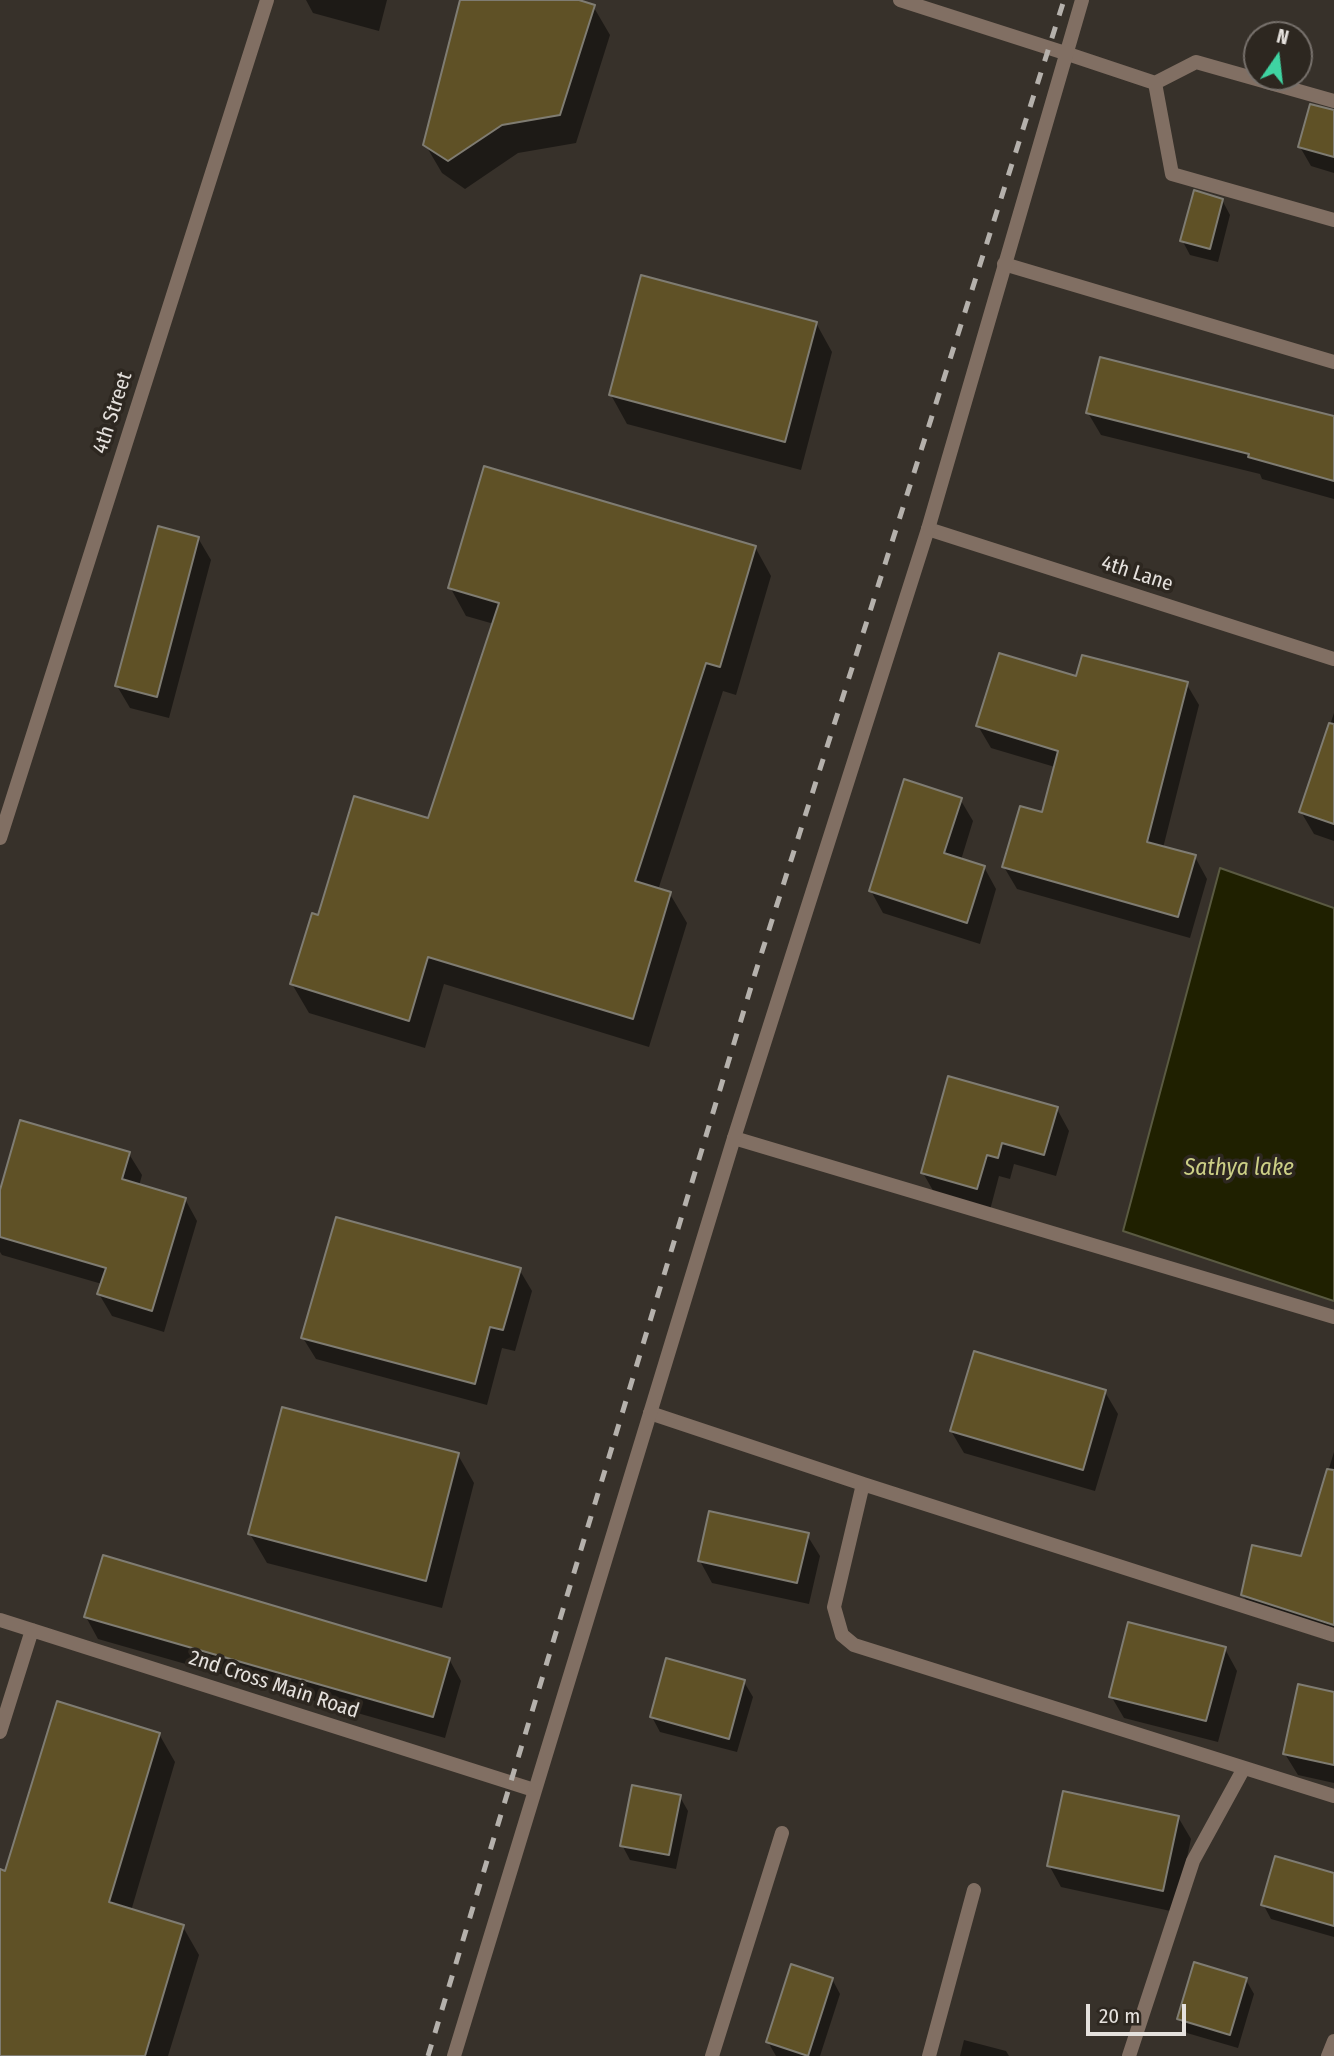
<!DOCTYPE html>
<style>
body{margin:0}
#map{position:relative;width:1334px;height:2056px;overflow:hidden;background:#37312a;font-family:"Fira Sans Condensed",sans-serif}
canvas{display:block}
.north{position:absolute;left:1243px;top:21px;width:70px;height:70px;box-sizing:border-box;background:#2d2720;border:2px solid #77716c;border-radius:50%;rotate:14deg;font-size:19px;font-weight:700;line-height:28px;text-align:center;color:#e5e1dd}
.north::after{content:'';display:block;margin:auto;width:24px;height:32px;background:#3fd4a2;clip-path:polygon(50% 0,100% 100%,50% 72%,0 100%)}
.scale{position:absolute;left:1086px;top:2004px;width:100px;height:32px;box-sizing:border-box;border:4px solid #e5e1dd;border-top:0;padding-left:9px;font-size:21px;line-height:24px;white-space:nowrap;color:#e5e1dd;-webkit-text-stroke:5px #2d2720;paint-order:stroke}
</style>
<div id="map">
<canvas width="1334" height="2056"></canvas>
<div class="north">N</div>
<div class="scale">20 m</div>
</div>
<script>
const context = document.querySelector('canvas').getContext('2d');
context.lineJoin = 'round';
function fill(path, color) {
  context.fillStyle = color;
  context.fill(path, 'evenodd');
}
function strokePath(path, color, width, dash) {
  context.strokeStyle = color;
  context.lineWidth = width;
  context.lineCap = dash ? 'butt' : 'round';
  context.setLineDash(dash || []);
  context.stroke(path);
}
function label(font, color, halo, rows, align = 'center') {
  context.font = font + ' "Fira Sans Condensed",sans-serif';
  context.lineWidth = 7;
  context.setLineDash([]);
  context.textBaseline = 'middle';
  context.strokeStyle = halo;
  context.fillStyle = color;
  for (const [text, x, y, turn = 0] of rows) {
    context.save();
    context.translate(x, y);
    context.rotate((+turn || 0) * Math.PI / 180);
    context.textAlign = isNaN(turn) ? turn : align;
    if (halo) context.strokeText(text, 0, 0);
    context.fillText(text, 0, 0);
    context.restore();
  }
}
const water = new Path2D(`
 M1220,868L1334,908V1301L1123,1231Z`);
const shadow = new Path2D(`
 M306,0H387L379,31L313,13Z
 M462,0H572L593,6L610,35L576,143L518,153L465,189L442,173L425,144Z
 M1334,112V173L1311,166L1300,147Z
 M1222,200L1230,215L1218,262L1190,255L1182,240Z
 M816,323L832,352L801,470L627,424L611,395Z
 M1088,413L1334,418V499L1262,479L1260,474L1101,435Z
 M198,538L211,560L169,718L130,708L117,686Z
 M755,547L771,576L736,695L723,691L658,890L670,894L687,923L649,1047L444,984L425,1048L309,1013L292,984L319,917L429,820L494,624L466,616L450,587Z
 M1078,679L1186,683L1199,705L1163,848L1195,857L1207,879L1190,938L1017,889L1004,867L1043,814L1055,767L991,748L978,726Z
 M1334,713V841L1314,834L1301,812Z
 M960,799L973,821L961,860L984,867L996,889L980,944L883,913L871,891Z
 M1057,1109L1069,1131L1056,1176L1014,1164L1010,1179L999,1176L990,1210L935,1194L923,1173Z
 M129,1154L142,1175L139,1186L185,1199L197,1221L164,1332L112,1316L99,1294L102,1284L2,1255L0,1252V1196Z
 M519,1269L532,1291L515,1351L502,1348L487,1405L316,1359L303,1338Z
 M1105,1392L1118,1414L1095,1491L964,1453L951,1431Z
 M1334,1452V1642L1256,1617L1243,1595L1302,1558Z
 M458,1455L474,1483L442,1608L267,1563L250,1534Z
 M807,1535L820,1556L809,1604L712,1583L700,1561Z
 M86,1617L449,1659L461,1681L445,1738L98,1639Z
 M1225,1649L1237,1671L1218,1742L1124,1718L1111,1696Z
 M744,1682L753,1697L737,1752L660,1732L652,1717Z
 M1334,1694V1783L1298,1775L1285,1754Z
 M159,1734L175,1762L131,1911L183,1927L199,1955L168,2056H0V1871L6,1873Z
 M680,1797L688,1811L676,1869L630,1860L622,1845Z
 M1178,1817L1191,1839L1175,1912L1061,1887L1049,1865Z
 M1334,1874V1937L1271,1919L1263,1904Z
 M832,1979L840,1994L820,2056H776L768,2042Z
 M1246,1980L1254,1994L1238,2048L1187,2033L1179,2019Z
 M964,2040L1006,2051L1009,2056H960Z`);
const building = new Path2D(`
 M460,0H579L595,5L560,115L502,125L448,161L423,145Z
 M1310,104L1334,110V157L1298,147Z
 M1194,190L1223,199L1210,249L1180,241Z
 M641,275L817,322L785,442L609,395Z
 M1100,357L1334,416V481L1248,457L1249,454L1086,413Z
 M484,466L756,546L720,667L706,663L635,881L671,892L633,1019L428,957L409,1021L290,984L312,913L318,915L354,796L428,818L499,603L448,588Z
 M158,526L199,537L157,697L115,686Z
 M999,653L1076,676L1082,655L1188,682L1147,842L1196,855L1178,917L1002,867L1020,806L1042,812L1058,751L976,726Z
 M1329,723L1334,724V824L1299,812Z
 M904,779L962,798L944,853L985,866L967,923L869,891Z
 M948,1076L1058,1107L1044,1155L1002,1143L998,1158L987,1155L977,1189L921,1173Z
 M20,1120L130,1152L122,1179L186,1198L152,1311L97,1294L106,1268L0,1237V1190Z
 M336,1217L521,1268L503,1330L490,1327L475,1384L301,1338Z
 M974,1351L1106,1390L1083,1470L950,1431Z
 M282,1407L459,1453L426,1581L248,1534Z
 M1327,1469L1334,1470V1625L1241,1595L1252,1545L1301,1556Z
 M709,1511L809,1533L797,1583L698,1561Z
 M103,1555L450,1658L433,1717L84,1617Z
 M1128,1622L1226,1647L1206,1721L1109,1697Z
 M666,1658L745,1680L729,1739L650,1717Z
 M1298,1684L1334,1692V1765L1283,1754Z
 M57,1701L160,1733L109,1902L184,1925L145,2056H0V1869L5,1871Z
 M632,1785L681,1795L669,1855L620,1846Z
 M1063,1791L1179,1816L1163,1891L1047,1866Z
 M1275,1856L1334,1873V1926L1261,1905Z
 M1194,1962L1247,1978L1230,2035L1177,2019Z
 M791,1964L833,1978L808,2056L766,2042Z`);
const minor = new Path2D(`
 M1065,53L1155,83L1196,62L1334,101
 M1155,83L1172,174L1334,220
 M1004,264L1334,362
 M928,529L1334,659
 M0,838L267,0
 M734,1138L1334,1317
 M650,1413L863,1484L834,1607L842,1635L854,1645L1334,1796
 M863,1484L1334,1635
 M0,1620L534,1790
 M0,1732L32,1630
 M712,2056L782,1833
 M929,2056L974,1890
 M1129,2056L1193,1861L1244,1768
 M1328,2056L1334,2041`);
const tertiary = new Path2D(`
 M900,0L1065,53
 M454,2056L734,1138L928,529L1082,0`);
const rail = new Path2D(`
 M428,2056L754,977L1064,0`);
const streetNames = [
 ["4th Street",113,413,-72],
 ["4th Lane",1137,574,18],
 ["2nd Cross Main Road",274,1685,18]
];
const waterNames = [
 ["Sathya lake",1239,1169]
];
fill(water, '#1f2000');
strokePath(water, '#5a5a42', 2);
fill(shadow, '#0007');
fill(building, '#5f5126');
strokePath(building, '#7f7c72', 2);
strokePath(minor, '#816f63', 14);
strokePath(tertiary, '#816f63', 14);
strokePath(rail, '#b5b1ac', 5, [12, 12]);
label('21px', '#e5e1dd', '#2d2720', streetNames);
label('italic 23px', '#cccf86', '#2d2720', waterNames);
</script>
